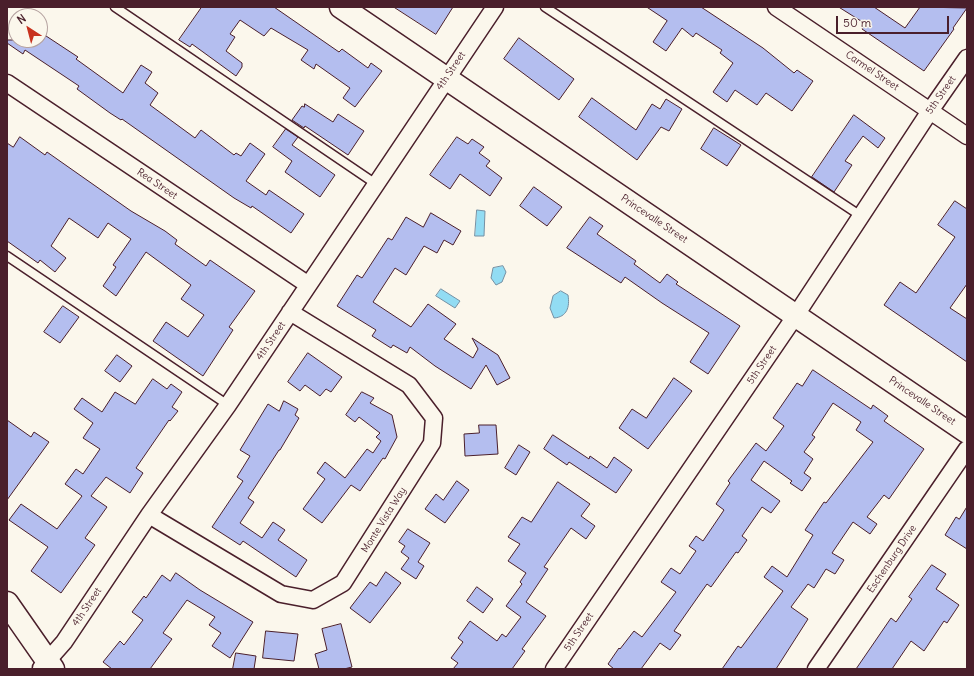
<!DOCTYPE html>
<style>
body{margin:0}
#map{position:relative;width:974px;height:676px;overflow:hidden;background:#fbf7ec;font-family:Delius,sans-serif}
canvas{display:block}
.frame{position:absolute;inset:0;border:8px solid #4a1f2b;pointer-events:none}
.north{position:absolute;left:8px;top:8px;width:40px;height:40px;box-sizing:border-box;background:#fbf7ec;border:1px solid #b4a19f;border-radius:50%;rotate:324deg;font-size:11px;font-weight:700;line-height:16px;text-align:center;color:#4a1f2b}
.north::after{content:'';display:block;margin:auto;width:14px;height:18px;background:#c8321e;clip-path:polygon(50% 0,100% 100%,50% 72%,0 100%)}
.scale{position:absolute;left:836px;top:16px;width:113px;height:18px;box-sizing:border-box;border:2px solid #4a1f2b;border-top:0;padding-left:5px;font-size:12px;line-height:14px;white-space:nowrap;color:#4a1f2b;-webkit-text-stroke:3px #fbf7ec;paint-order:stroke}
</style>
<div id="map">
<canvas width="974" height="676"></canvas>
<div class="frame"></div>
<div class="north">N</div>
<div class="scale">50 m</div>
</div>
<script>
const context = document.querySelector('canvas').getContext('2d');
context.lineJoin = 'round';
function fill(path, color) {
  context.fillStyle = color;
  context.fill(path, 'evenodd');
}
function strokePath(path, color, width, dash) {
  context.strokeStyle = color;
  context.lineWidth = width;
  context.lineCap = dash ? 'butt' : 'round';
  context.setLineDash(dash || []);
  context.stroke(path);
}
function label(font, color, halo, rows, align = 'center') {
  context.font = font + ' Delius,sans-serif';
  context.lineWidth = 4;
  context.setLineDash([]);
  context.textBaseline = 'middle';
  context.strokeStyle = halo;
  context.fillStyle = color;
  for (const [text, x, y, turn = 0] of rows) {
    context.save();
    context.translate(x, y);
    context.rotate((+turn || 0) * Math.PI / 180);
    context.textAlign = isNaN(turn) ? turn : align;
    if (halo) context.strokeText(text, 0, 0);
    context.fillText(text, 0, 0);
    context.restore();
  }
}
const water = new Path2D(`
 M477,210L485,211L484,236H475Z
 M503,266L506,272L502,282L496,285L491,278L493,268Z
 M441,289L460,301L455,308L436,296Z
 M561,291L568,295C570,307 567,317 554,318L550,308L553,296Z`);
const building = new Path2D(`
 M202,7H274L339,52L342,49L368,68L371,63L382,71L355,107L343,98L350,88L316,64L314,69L301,60L308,50L271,28L264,36L240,20L230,34L235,37L226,51L242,63V67L236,76L192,44L190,47L179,40Z
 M394,7H453L436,34Z
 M647,7H701L763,48L794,73L797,70L813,81L792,111L766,93L757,105L735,90L727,102L713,92L733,63L720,53L722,50L696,33L693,37L682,28L666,51L653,42L667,21Z
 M839,7H874L905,28L920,7L967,8L953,28L954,29L924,71L862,29L865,24Z
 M40,32L78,57L76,59L123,93L141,65L152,72L145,83L158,93L150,105L195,138L201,130L234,155L236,153L241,156L250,143L265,154L246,181L266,195L269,190L304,214L291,233L252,206L251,208L234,198L122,119L121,120L110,113L77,89L79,86L25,50L23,54L7,43V40H40Z
 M519,38L574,79L559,100L504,59Z
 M592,98L636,130L652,104L660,109L666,99L682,109L669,131L661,127L637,160L579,117Z
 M305,104L333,122L338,114L364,131L348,155L305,126L304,128L292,120L302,106L304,107Z
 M854,115L885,138L878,148L863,136L845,161L852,165L834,192L812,177Z
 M714,128L741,145L727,166L701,149Z
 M286,129L298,137L292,145L335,175L320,197L285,172L292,161L273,147Z
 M20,137L45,155L47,152L131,211L165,231L177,240L175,244L206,266L210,260L255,291L229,327L233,330L203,376L153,341L166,322L188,337L204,315L181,299L191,285L146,252L116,296L103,286L116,267L113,265L131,239L108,223L98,238L69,218L51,246L66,258L55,272L40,260L38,263L7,241V143L13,147Z
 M457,137L468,144L472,139L484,147L479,153L490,161L486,166L502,178L490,196L460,174L450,189L430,175Z
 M534,187L562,207L547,226L520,206Z
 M955,201L967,209V284L950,308L967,319V362L884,305L900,282L916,293L955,237L938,225Z
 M431,213L461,231L453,245L444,240L437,253L424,246L406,275L395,268L373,302L411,327L428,304L456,324L444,339L473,358L478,349L472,338L498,355L510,378L497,385L486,365L471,389L435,366L410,347L407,353L393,345L391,348L372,336L376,330L337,306L357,275L362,278L388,238L392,240L406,217L423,227Z
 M590,217L603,226L597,234L636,261L634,264L660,283L667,274L678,282L676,284L740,326L708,374L690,362L709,333L662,303L625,277L621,283L567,248Z
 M63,306L79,317L60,343L44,332Z
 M308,353L342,377L331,392L326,389L320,396L305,385L300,391L288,382Z
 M117,355L132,366L120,382L105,371Z
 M813,370L871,409L873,405L888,416L884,421L924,449L889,499L884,495L867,517L877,524L870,534L853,522L832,553L844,560L835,574L826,569L814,588L808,584L791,607L808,619L776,669H722L738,646L741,648L783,591L764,577L772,566L787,577L813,535L805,530L824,502L826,503L873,442L856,430L861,422L833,403L812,435L815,437L804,452L813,459L804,473L811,478L802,491L790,483L792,481L764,461L751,480L780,501L771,513L762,507L742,536L747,540L738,553L736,552L711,587L707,584L674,631L681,635L670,650L660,643L641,669H614L608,664L619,648L620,649L634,631L642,637L676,592L661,582L671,568L680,574L696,551L689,546L696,536L703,541L724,510L716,504L730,483L728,481L756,443L766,451L784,426L773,418L797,383L802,386Z
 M674,378L692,391L648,449L619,428L632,409L646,418Z
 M153,379L167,389L171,384L182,392L172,407L178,411L170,421L169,420L136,468L143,473L130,493L106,477L91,496L107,507L85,538L95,545L61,593L31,571L48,547L9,520L21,504L57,529L82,496L65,484L76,469L83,474L100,449L83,438L93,423L74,409L82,398L102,412L115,392L135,404Z
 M362,392L374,398L370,403L392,415L397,437L385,459L383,458L360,491L351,485L322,523L303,509L325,479L317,473L325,462L345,478L367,449L373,453L381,441L376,437L380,433L359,417L355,422L346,415Z
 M284,401L298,409L295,415L299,418L280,450H279L248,498L254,502L240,523L262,538L273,522L285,530L278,540L307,560L296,577L243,541L240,545L212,527L243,481L237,477L250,456L240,450L268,404L279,411Z
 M7,420L31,437L34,432L49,442L7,500Z
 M479,425H496L498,454L465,456L464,434L479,433Z
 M553,435L589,459L590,456L607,468L614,457L632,470L616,493L569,462L567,465L544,449Z
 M519,445L530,452L516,475L505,468Z
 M457,481L469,490L445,523L425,509L436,494L443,500Z
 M558,482L590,504L581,516L595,526L586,539L571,528L544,567L548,569L526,602L546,616L522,649L525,651L512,669H453L458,663L451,658L463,642L458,638L470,621L497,641L502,634L506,637L521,617L506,606L522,584L520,582L526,573L508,561L520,544L508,537L522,517L531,522Z
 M967,507V549L945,535L956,517L959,519Z
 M408,529L430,543L418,562L424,566L416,579L401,569L409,558L401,552L405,546L399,542Z
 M932,565L946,574L936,589L959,605L947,623L944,621L924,651L911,641L892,669H856L891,618L896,622L912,599L909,597Z
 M386,572L401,583L370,623L350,608L370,582L376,586Z
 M176,573L200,590L253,622L230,658L212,646L221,633L209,625L215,617L187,600L163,633L172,639L150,669H112L103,662L120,641L124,645L143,620L132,612L144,596L146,598L162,575L170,581Z
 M477,587L493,599L483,613L467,601Z
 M341,624L352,667L344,669H319L315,654L327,650L322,629Z
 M266,631L298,634L294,661L263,658Z
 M236,653L256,656L254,669H233Z`);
const lane = new Path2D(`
 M115,7L376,184
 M545,7L861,216
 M7,256L228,405`);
const street = new Path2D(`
 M776,7L967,136
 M7,83L307,284
 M149,515L281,594L313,600L343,583L432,443L434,418L409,385L290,312
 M41,668L64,642L149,515L228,405L495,7
 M554,669L796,315L930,111L967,58
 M816,669L967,449`);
const secondary = new Path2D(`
 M341,7L967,432
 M7,603L53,669`);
const streetNames = [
 ["4th Street",451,71,-56],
 ["Carmel Street",872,71,34],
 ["5th Street",941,95,-55],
 ["Rea Street",157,184,34],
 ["Princevalle Street",654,219,34],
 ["4th Street",271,341,-56],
 ["5th Street",762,365,-56],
 ["Princevalle Street",922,401,34],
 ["Monte Vista Way",384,520,-58],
 ["Eschenburg Drive",892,559,-56],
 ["4th Street",87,607,-56],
 ["5th Street",579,632,-56]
];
fill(water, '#92dcf3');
strokePath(water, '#7590a3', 1);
fill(building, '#b4beef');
strokePath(building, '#4a1f2b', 1);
strokePath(lane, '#4a1f2b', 11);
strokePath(street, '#4a1f2b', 19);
strokePath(secondary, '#4a1f2b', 25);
strokePath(lane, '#fbf7ec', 8);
strokePath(street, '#fbf7ec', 16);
strokePath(secondary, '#fbf7ec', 22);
label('10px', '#4a1f2b', '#fbf7ec', streetNames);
</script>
